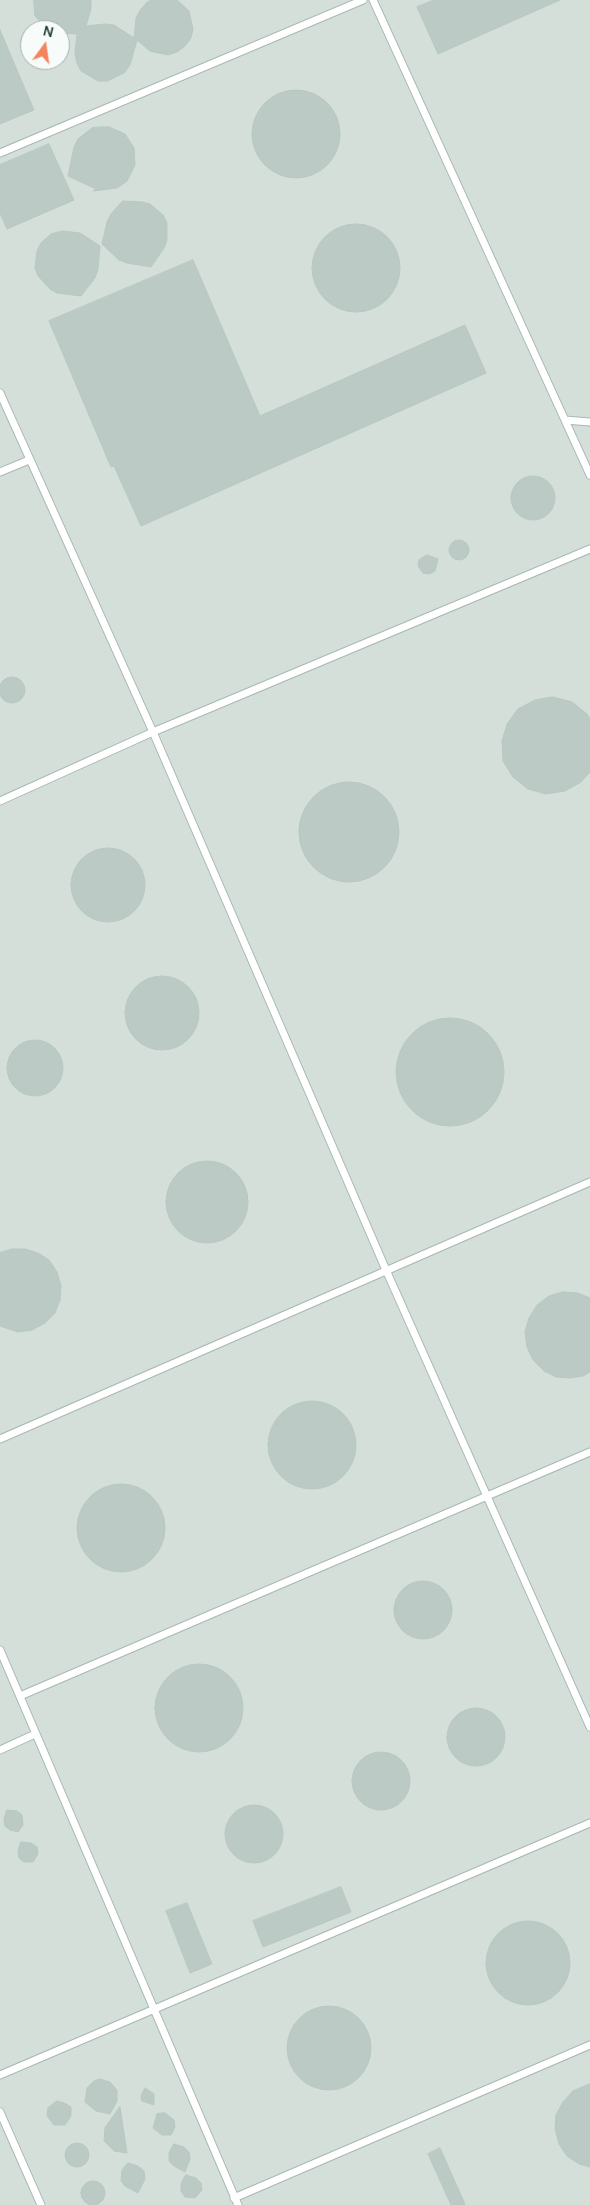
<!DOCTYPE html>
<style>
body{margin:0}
#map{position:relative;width:590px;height:2205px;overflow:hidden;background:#e6efeb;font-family:Manrope,sans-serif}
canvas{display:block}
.north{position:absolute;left:20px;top:20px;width:50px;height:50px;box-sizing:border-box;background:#f7fbf9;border:1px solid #a3b1ad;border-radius:50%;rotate:14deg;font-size:14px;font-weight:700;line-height:20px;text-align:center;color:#24423a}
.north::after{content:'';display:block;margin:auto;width:18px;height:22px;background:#f4845f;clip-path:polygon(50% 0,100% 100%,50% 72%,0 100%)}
</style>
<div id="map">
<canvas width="590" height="2205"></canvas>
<div class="north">N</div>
</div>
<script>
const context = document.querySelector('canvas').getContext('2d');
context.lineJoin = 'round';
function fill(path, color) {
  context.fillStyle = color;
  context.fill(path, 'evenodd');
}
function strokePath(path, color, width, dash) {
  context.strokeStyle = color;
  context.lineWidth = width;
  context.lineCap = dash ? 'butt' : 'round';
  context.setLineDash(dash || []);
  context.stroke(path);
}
const built = new Path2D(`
 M0,0H590V2205H0ZM30,30H60V60H30Z`);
const building = new Path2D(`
 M34,0H91V9L86,26L105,24L114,25L134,38L136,18L141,9L147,2L152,0H177L189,11L193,29L191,38L185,46L177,52L168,55L150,51L137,40L130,65L124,73L107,81H98L81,71L77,63L75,54L77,34L60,33V30H48L35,16Z
 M434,0H560L438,54L417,7Z
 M0,30L34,110L0,124Z
 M252 134a44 44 0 1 1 88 0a44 44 0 1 1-88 0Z
 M100,127H109L125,134L134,148L135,165L127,181L117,188L93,191L96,189L68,176L74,147L78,139L92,128Z
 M49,144L74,200L7,229L0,213V165Z
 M123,201L142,202L150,204L163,215L167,223V240L164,248L151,267L127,263L119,260L102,244L107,222L111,214Z
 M312 268a44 44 0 1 1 88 0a44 44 0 1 1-88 0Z
 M63,231L80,233L100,246L98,269L95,278L81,296L57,293L50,289L38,276L35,268L37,251L41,243L51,234Z
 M193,260L260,416L465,325L486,373L141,526L114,466L111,467L49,321Z
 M511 498a22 22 0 1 1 44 0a22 22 0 1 1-44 0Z
 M449 550a10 10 0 1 1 20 0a10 10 0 1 1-20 0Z
 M427,555L438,559L435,571L429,574L423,573L418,566L419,560Z
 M-1 690a13 13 0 1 1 26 0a13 13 0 1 1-26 0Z
 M553,697L572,702L587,714L590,719V772L581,782L565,791L546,794L528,789L513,777L503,761L502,741L507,724L518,709L535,700Z
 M299 832a50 50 0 1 1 100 0a50 50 0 1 1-100 0Z
 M71 885a37 37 0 1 1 74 0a37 37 0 1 1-74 0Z
 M125 1013a37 37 0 1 1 74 0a37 37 0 1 1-74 0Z
 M396 1072a54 54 0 1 1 108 0a54 54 0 1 1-108 0Z
 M7 1068a28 28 0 1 1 56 0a28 28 0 1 1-56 0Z
 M166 1202a41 41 0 1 1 82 0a41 41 0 1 1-82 0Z
 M12,1249H25L38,1253L49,1260L57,1272L61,1286L60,1300L55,1313L45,1323L32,1330L18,1332L0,1326V1253Z
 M563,1292L578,1293L590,1298V1372L583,1376L570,1378L556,1377L544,1371L533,1360L527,1347L525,1332L529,1318L537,1305L549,1296Z
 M268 1445a44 44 0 1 1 88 0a44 44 0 1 1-88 0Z
 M77 1528a44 44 0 1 1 88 0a44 44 0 1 1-88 0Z
 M394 1610a29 29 0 1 1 58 0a29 29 0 1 1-58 0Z
 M155 1708a44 44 0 1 1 88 0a44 44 0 1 1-88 0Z
 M447 1737a29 29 0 1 1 58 0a29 29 0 1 1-58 0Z
 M352 1781a29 29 0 1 1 58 0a29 29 0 1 1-58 0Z
 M225 1834a29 29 0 1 1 58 0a29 29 0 1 1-58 0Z
 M7,1810L17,1811L22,1815L23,1825L18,1832L10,1830L5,1826L4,1819Z
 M21,1842L31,1843L37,1847L38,1854L33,1862H24L19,1858L18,1851Z
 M341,1887L351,1912L263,1947L253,1921Z
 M187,1903L212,1964L190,1973L166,1911Z
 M486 1963a42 42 0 1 1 84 0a42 42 0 1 1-84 0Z
 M287 2048a42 42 0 1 1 84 0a42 42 0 1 1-84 0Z
 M100,2079L110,2082L117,2090V2101L110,2114L96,2111L85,2102L87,2088L94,2081Z
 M590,2084V2167L579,2164L567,2156L559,2144L555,2129L556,2115L563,2102L573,2091Z
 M145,2088L154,2094V2105L142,2101L141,2097Z
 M57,2101L64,2103L71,2107V2116L65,2125H54L47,2116L48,2108Z
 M120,2107L127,2153L114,2151L104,2141L105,2128Z
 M165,2113L174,2120L175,2127L171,2135H162L153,2128L157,2114Z
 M65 2155a12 12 0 1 1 24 0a12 12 0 1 1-24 0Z
 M174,2144L184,2147L189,2152L190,2159L185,2172L174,2166L169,2161V2153Z
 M440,2148L464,2202L465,2205H451L428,2154Z
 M128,2163L138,2166L144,2171L145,2179L138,2193L125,2186L121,2181L122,2170Z
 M186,2175L196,2178L201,2183L202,2190L195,2198L185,2197L181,2191V2184Z
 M81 2193a12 12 0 1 1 24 0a12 12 0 1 1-24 0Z`);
const lane = new Path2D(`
 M373,0L590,475
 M0,153L363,0
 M0,393L153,732L386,1270L590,1727
 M565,420L590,422
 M0,472L29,460
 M0,801L153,732L590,549
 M0,1439L590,1182
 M0,1650L238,2205
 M20,1696C210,1616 400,1534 590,1452
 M0,1750L35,1734
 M0,2075L590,1823
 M0,2112L41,2205
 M234,2198L590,2045`);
fill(built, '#d4dfda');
fill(building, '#bbcac4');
strokePath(building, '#b8c9c2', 1);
strokePath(lane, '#a8b8b2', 9);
strokePath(lane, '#fff', 7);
</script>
